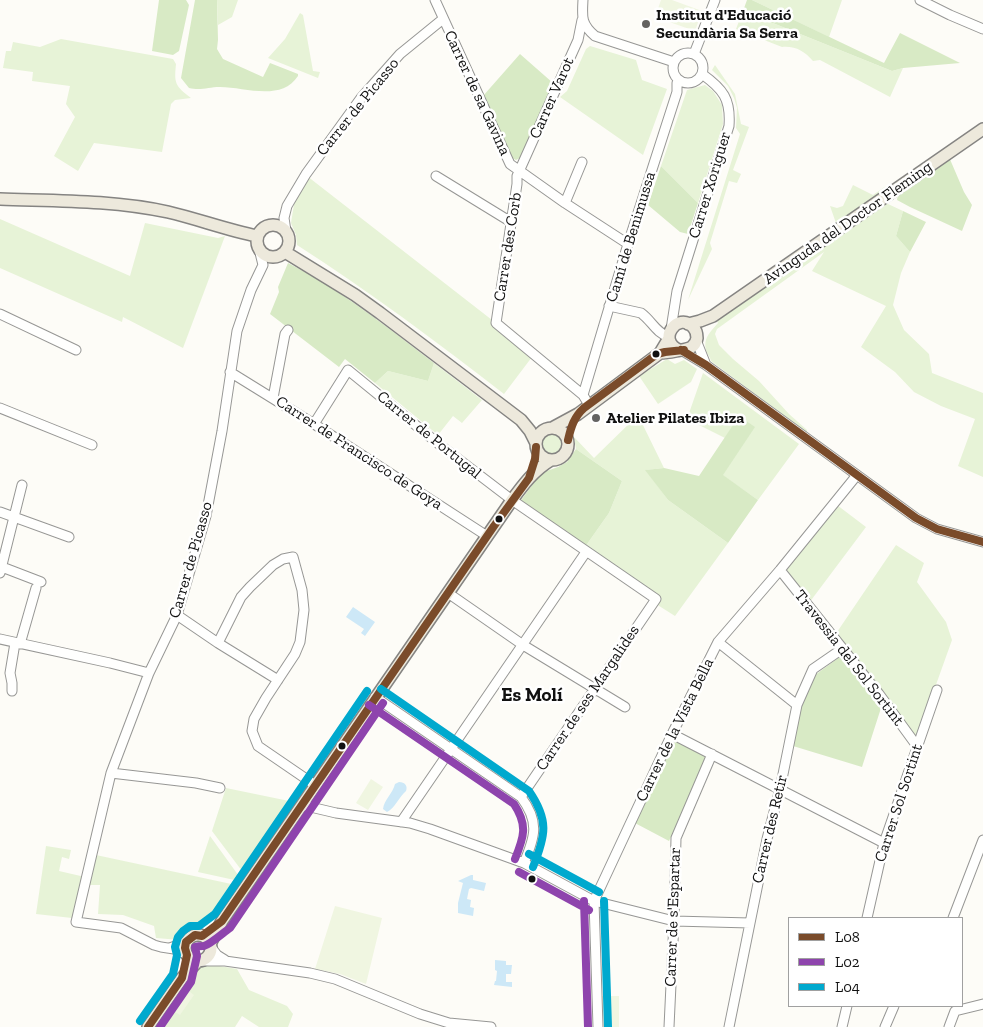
<!DOCTYPE html>
<meta charset="utf-8">
<style>
body{margin:0}
#map{position:relative;width:983px;height:1027px;overflow:hidden;background:#fdfcf7;font-family:"Zilla Slab",serif}
canvas{display:block}
.legend{position:absolute;left:788px;top:917px;width:175px;height:90px;box-sizing:border-box;background:#fff;border:1px solid #a0a0a0;margin:0;padding:6px 9px;list-style:none;font-size:15px;color:#111}
.legend li{display:flex;align-items:center;gap:10px;height:25px}
.legend b{width:25px;border:1px solid #a0a0a0}
</style>
<div id="map">
<canvas width="983" height="1027"></canvas>
<ul class="legend">
<li><b style="height:6px;background:#7a4b2a"></b>L08</li>
<li><b style="height:6px;background:#8e44ad"></b>L02</li>
<li><b style="height:6px;background:#00a9ce"></b>L04</li>
</ul>
</div>
<script>
const context = document.querySelector('canvas').getContext('2d');
context.lineJoin = 'round';
function fill(path, color) {
  context.fillStyle = color;
  context.fill(path, 'evenodd');
}
function strokePath(path, color, width, dash) {
  context.strokeStyle = color;
  context.lineWidth = width;
  context.lineCap = dash ? 'butt' : 'round';
  context.setLineDash(dash || []);
  context.stroke(path);
}
function label(font, color, halo, rows, align = 'center') {
  context.font = font + ' "Zilla Slab",serif';
  context.lineWidth = 5;
  context.setLineDash([]);
  context.textBaseline = 'middle';
  context.strokeStyle = halo;
  context.fillStyle = color;
  for (const [text, x, y, turn = 0] of rows) {
    context.save();
    context.translate(x, y);
    context.rotate((+turn || 0) * Math.PI / 180);
    context.textAlign = isNaN(turn) ? turn : align;
    if (halo) context.strokeText(text, 0, 0);
    context.fillText(text, 0, 0);
    context.restore();
  }
}
const green = new Path2D(`
 M217,0H238L232,17L218,25Z
 M752,0H842L829,37Z
 M743,11L892,71L903,68L890,97L820,60L813,61C804,51 796,46 782,47L736,29Z
 M300,13L303,15L313,71L320,72L318,78L268,58L285,39Z
 M61,39L173,59L176,64C174,83 175,86 191,98L175,100L171,104L162,152L94,143L78,171L54,156L75,117L66,104L70,86L32,81L33,72L3,68L6,51H11L13,42L40,47Z
 M590,46L636,60L642,80L667,89L643,155L560,97L567,91L586,49Z
 M715,65L735,94L741,124L749,127L733,170L741,174L737,183L729,181L710,243L712,249L688,300L740,134L736,128L737,108L734,98L728,86L712,70Z
 M705,85L713,91L722,105L723,124L698,203L661,166L687,90Z
 M307,176L492,320V325L532,357L504,394C437,342 369,291 297,245L296,235L291,223L295,198Z
 M853,185L873,195L886,186L889,189L837,226L830,206L837,208L843,206Z
 M888,204L903,211L896,236L910,252L901,273L893,305L904,330L929,354L932,373L983,393V477L958,466L975,419L941,406L914,392L895,372L861,347L886,306L812,271L824,252L717,329L715,334L719,345L733,359L759,381L789,414L807,430V433L711,361C710,356 707,354 706,350C703,338 711,331 718,323L716,319L880,205Z
 M0,219L130,276L145,223L218,238L225,236L183,348L123,317L122,322L0,268Z
 M667,359L675,364L684,360L697,369L691,382L658,404L639,376Z
 M434,363L482,400L462,423L453,416L438,435L375,383L388,371L428,381Z
 M703,373L799,444L758,500L722,475L754,427L739,417L725,438L687,419Z
 M638,415L664,468L646,470L668,500L728,543L675,616L656,604L585,547L609,513L622,481L576,449L574,437L594,458Z
 M539 443a13 13 0 1 1 26 0a13 13 0 1 1-26 0Z
 M837,505L866,527L809,603L783,571Z
 M896,545L924,563L917,582L946,622L952,640L918,735L914,737L835,635Z
 M226,788L294,802L245,875L212,831Z
 M210,836L241,879L239,881L198,872Z
 M46,846L71,850L69,859L62,857L59,871L85,877L72,918L36,914Z
 M96,855L236,885L208,925L190,929L180,940L156,938L154,926L123,915L98,914L100,885H87Z
 M214,965L237,969L249,990L287,1006L293,1014L288,1027H259L242,1016L235,1027H157L194,971L202,966Z`);
const forest = new Path2D(`
 M159,0H186L189,5L179,51L173,55L152,51Z
 M195,0H217L218,40L217,49L223,59L263,77L270,63L298,74V76C281,102 245,87 220,87C208,87 201,91 189,88L181,78Z
 M747,0H752L884,63L900,33L960,63L903,68L892,71L743,11Z
 M520,54L553,83L520,158L516,160L512,158L483,96Z
 M949,157L964,192L972,205L962,231L910,207L897,200L898,194Z
 M661,166L698,203L688,234L680,232L648,205Z
 M903,211L926,222L910,252L896,236Z
 M288,263C341,290 387,327 434,363L428,381L388,371L375,383L345,359L339,367L270,314L279,292L278,287Z
 M739,416L755,427L723,475L758,500L728,543L668,500L645,470L664,468L699,476Z
 M576,449L622,481L609,513L585,547L519,503L541,473L558,467L567,462Z
 M841,656L881,708L862,767L793,746L801,705L815,675Z
 M673,739L708,758L669,841L633,822Z`);
const pitch = new Path2D(`
 M661,0H672L702,11L695,31L655,17Z
 M371,779L383,787L368,810L356,803Z
 M335,906L382,918L366,984L340,974L315,969Z
 M185,988L194,995L180,1015L170,1009Z
 M601,996H619V1027H602Z`);
const water = new Path2D(`
 M353,607L375,622L365,636L361,633L364,629L346,617Z
 M399,782C405,782 408,786 406,791C399,797 395,808 387,812L383,809C384,800 393,793 395,784Z
 M471,875H473V880L486,883L484,891L471,888L469,889L467,899L471,900L470,907L474,908L473,916L458,913V903L463,883L458,881Z
 M495,960L506,961V965H512L511,974H506V982H512V987L494,985L495,981H496L497,971L495,970Z`);
const minor = new Path2D(`
 M435,0L510,164L565,203L628,244
 M583,0C582,17 581,24 595,36L674,62
 M920,0L950,15L983,29
 M582,20L578,40L517,176V184L496,323L583,395L589,405
 M673 68a15 15 0 1 1 30 0a15 15 0 1 1-30 0Z
 M694,54L715,0
 M436,176L511,222
 M565,203L582,162
 M286,231L284,218L287,206L306,174L361,98L400,54L443,19
 M609,306L641,313C652,321 656,333 669,337
 M0,314L76,350
 M671,329L677,291L729,126C731,99 723,89 702,74
 M696,340L706,365
 M681,350L706,365L916,518L937,529L983,542
 M230,372L314,424L487,536
 M583,395L628,244L677,92V83L679,80
 M273,398L285,334L288,330
 M0,408L92,445
 M314,424L348,370L440,445L512,500L656,599L521,797
 M0,512L69,537
 M2,567L41,582
 M780,570L879,694L917,746
 M0,573L22,485
 M448,593L523,645L625,707
 M177,615L218,643L278,680
 M0,639L110,663L149,673
 M718,642L797,705
 M218,643L241,597L250,587L273,565L283,559L293,557L302,590L304,610L300,642L295,654L266,698L254,719L252,731L258,746L315,785
 M20,644L36,588
 M12,691V683L10,673L15,643
 M375,697L521,797C540,822 535,837 524,863
 M672,734L884,843
 M111,773L196,783L220,788
 M302,805L336,813L410,823L430,829L524,863L594,901L674,921L750,923
 M401,822L586,552
 M867,918L884,843L937,690
 M953,918L983,840
 M211,947L217,955L225,960
 M170,948L186,942
 M186,954L174,949L161,947L154,945L121,928L76,922L111,773L149,673L177,615L206,516L222,431L237,331L251,290L263,265L259,249
 M201,961H225L310,973L335,979L420,1014L449,1023L491,1027
 M598,1027L594,901L672,734L718,642L780,570L857,475
 M669,1027L674,921L676,838L712,754
 M729,1027L767,839L780,789L797,705L813,669L842,649
 M842,1027L847,1006
 M885,1027L894,1006
 M949,1027L955,1011L983,1004`);
const major = new Path2D(`
 M0,199C56,201 113,200 168,212C198,219 227,230 257,236
 M257 241a16 16 0 1 1 32 0a16 16 0 1 1-32 0Z
 M285,252L355,295L380,313L521,420L530,431L536,443
 M688,324L700,321L713,316L983,129
 M660,353C665,353 671,352 676,351C685,349 695,350 697,338C697,334 696,330 693,327C678,311 656,340 679,350
 M554,427L578,414L660,353L669,338
 M536 444a16 16 0 1 1 32 0a16 16 0 1 1-32 0Z
 M185 948a13 13 0 1 1 26 0a13 13 0 1 1-26 0Z
 M210,944L222,921L512,500C523,485 534,470 551,460
 M148,1027L182,978L198,961`);
const bus1 = new Path2D(`
 M681,350L706,365L916,518L937,529L983,542
 M568,440C571,427 574,417 584,408L657,354L665,352L684,350
 M148,1027L182,978L187,955L185,948L186,942L195,935L202,936L222,921L494,526L529,478L535,459L536,447`);
const bus2 = new Path2D(`
 M369,705L514,804C528,825 524,837 515,859
 M519,872L589,910
 M584,901L588,1027
 M160,1027L191,982L197,956L195,947C198,946 201,946 204,946C211,944 224,932 230,928L383,703`);
const bus3 = new Path2D(`
 M381,689L529,791C549,820 546,835 533,867
 M529,854L599,892
 M604,901L608,1027
 M140,1021L173,974L177,955L175,947L178,937L183,931L190,926H199L215,914L367,691`);
const markers = [
 [646,24,5,"#646362"],
 [656,354,4.5,"#111"],
 [596,418,5,"#646362"],
 [499,519,4.5,"#111"],
 [342,746,4.5,"#111"],
 [532,879,4.5,"#111"]
];
const poiNames = [
 ["Institut d'Educació",656,15],
 ["Secundària Sa Serra",656,33],
 ["Atelier Pilates Ibiza",606,418]
];
const streetNames = [
 ["Carrer de sa Gavina",477,93,65],
 ["Carrer Varot",552,98,-66],
 ["Carrer de Picasso",358,107,-51],
 ["Carrer Xoriguer",710,185,-73],
 ["Avinguda del Doctor Fleming",848,223,-35],
 ["Camí de Benimussa",631,237,-73],
 ["Carrer des Corb",508,247,-81],
 ["Carrer de Portugal",429,435,39],
 ["Carrer de Francisco de Goya",359,453,33],
 ["Carrer de Picasso",191,560,-74],
 ["Travessia del Sol Sortint",849,658,52],
 ["Carrer de ses Margalides",588,698,-56],
 ["Carrer de la Vista Bella",675,730,-64],
 ["Carrer Sol Sortint",899,803,-72],
 ["Carrer des Retir",770,829,-77],
 ["Carrer de s'Espartar",673,917,-88]
];
const quarterNames = [
 ["Es Molí",532,696]
];
fill(green, '#e7f3d7');
fill(forest, '#d8eac5');
fill(pitch, '#f0f6e1');
fill(water, '#cde8f7');
strokePath(minor, '#979795', 11);
strokePath(major, '#858482', 14);
strokePath(minor, '#fffffe', 9);
strokePath(major, '#ede9dc', 11);
strokePath(bus1, '#7a4b2a', 8);
strokePath(bus2, '#8e44ad', 8);
strokePath(bus3, '#00a9ce', 8);
for (const [x, y, r, color] of markers) {
  const dot = new Path2D();
  dot.arc(x, y, r, 0, 2 * Math.PI);
  context.fillStyle = color;
  context.fill(dot);
  strokePath(dot, '#fff', 2);
}
label('bold 16px', '#111', '#fff', poiNames, 'left');
label('16px', '#111', '#fff', streetNames);
label('bold 19px', '#111', '#fff', quarterNames);
</script>
